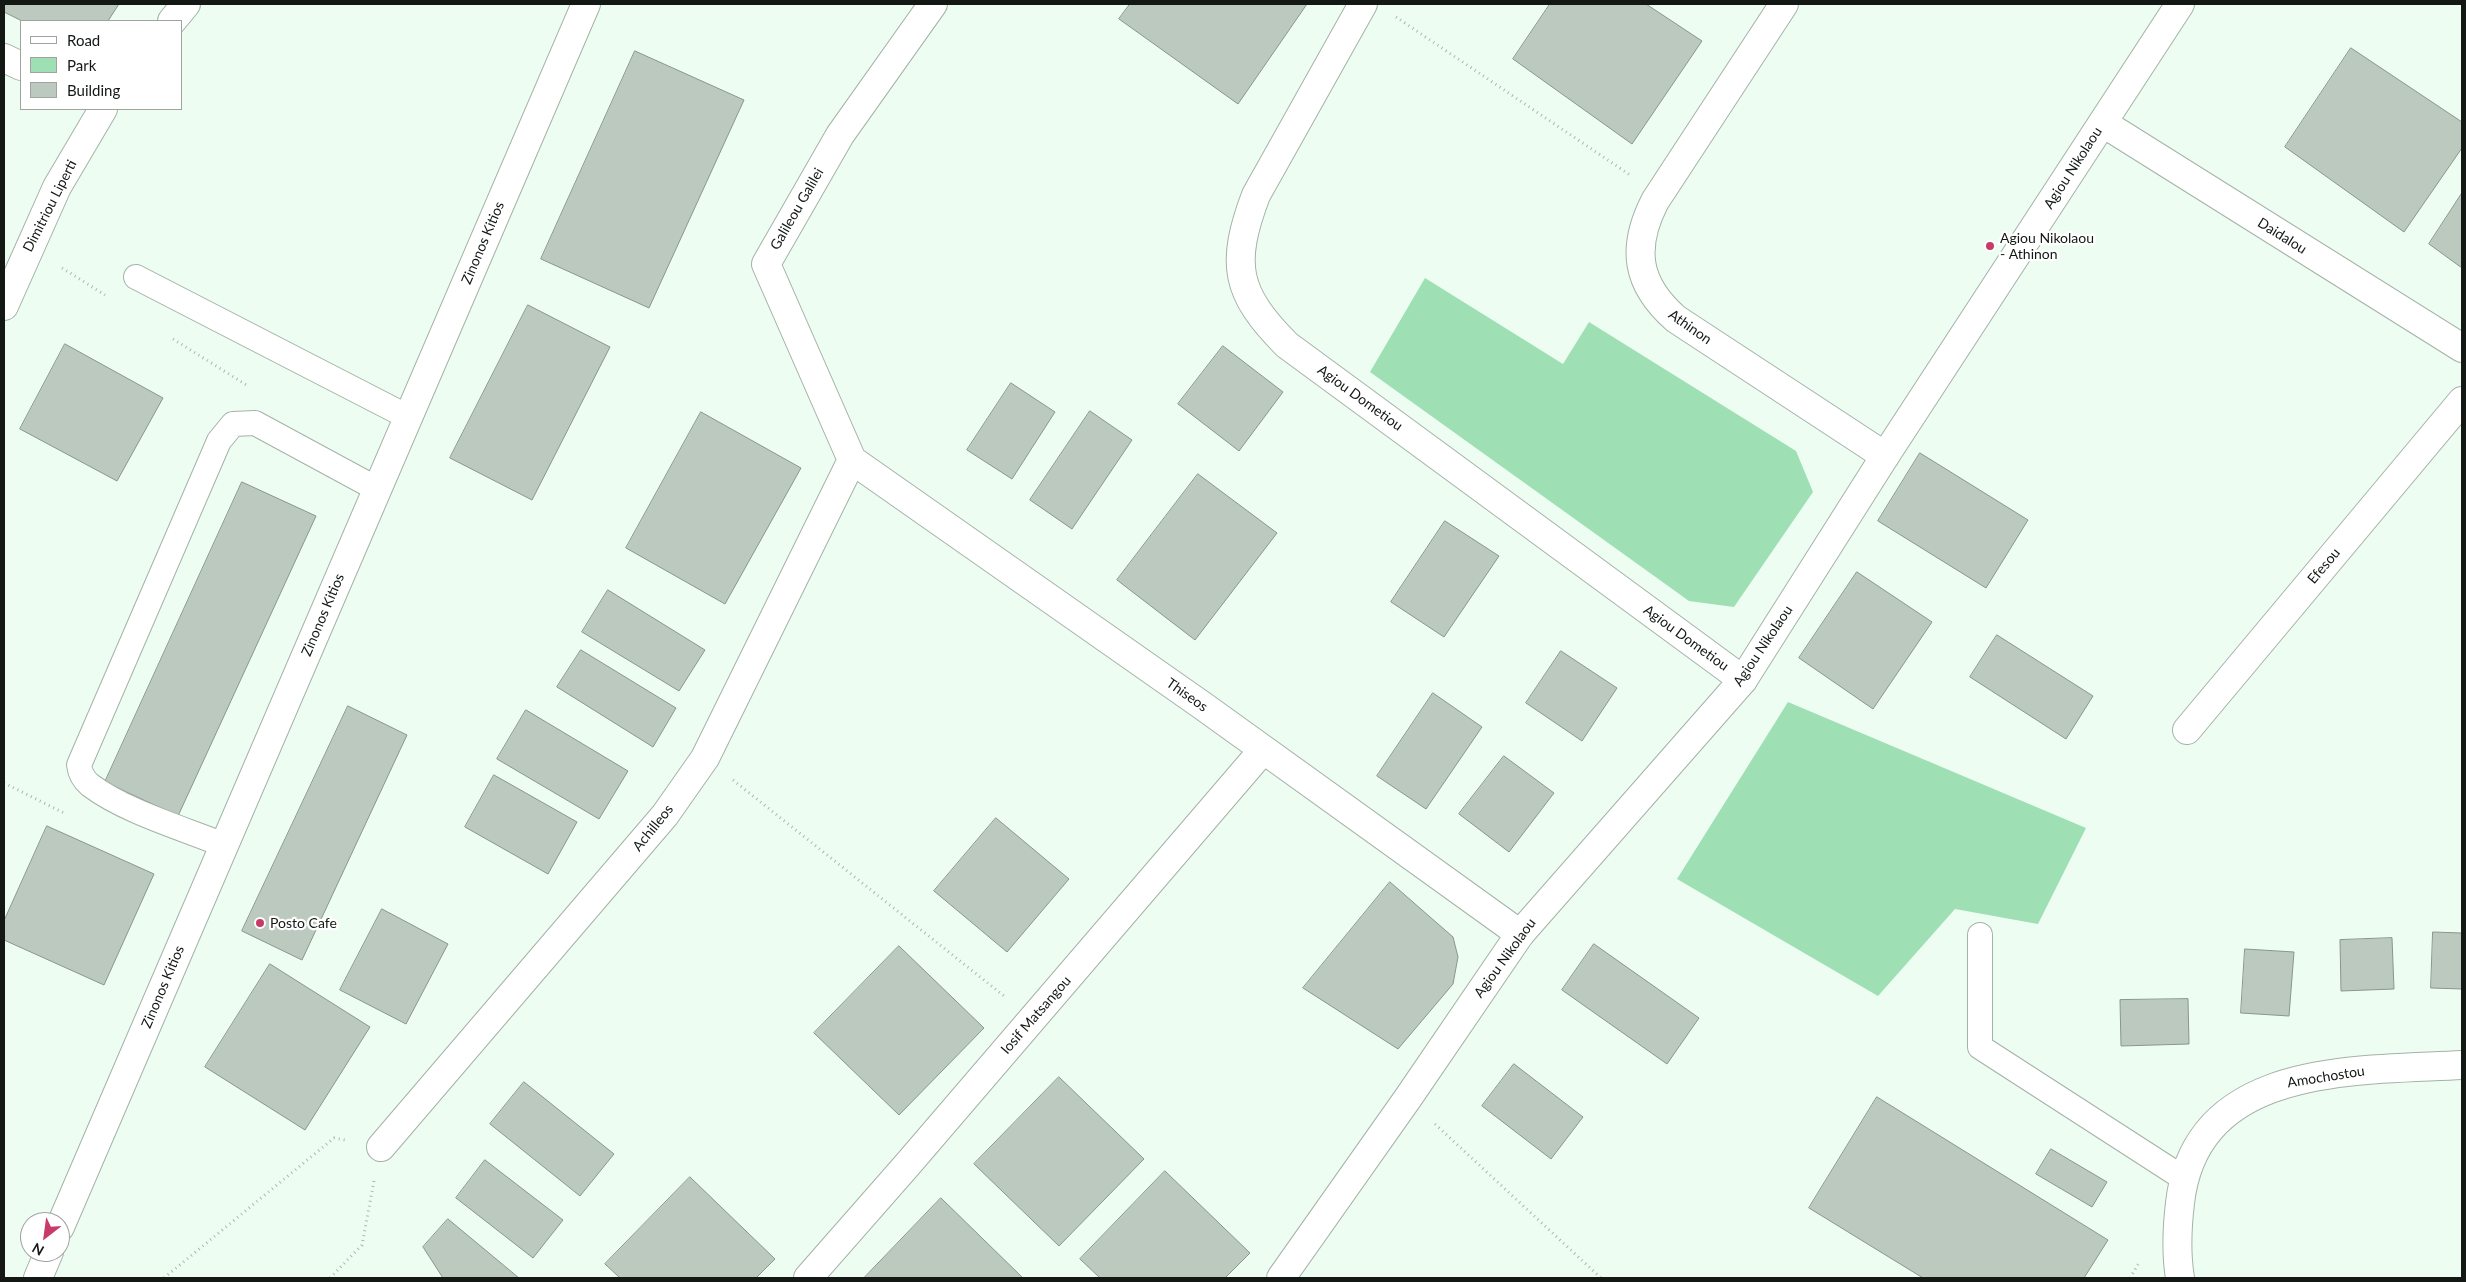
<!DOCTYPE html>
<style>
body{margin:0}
#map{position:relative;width:2466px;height:1282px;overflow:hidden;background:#eefdf2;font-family:Lato,sans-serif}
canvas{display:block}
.frame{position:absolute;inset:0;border:5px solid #131814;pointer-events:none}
.legend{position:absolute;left:20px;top:20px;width:162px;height:90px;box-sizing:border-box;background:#fff;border:1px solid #a1a3a1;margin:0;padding:6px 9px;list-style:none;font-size:15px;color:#131814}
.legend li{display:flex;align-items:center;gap:10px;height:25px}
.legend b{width:25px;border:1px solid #a1a3a1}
.north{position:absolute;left:20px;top:1212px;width:50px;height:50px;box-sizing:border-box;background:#fff;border:1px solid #a1a3a1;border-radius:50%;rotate:210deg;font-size:14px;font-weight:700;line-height:20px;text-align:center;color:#131814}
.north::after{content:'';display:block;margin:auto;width:18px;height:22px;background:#c73a69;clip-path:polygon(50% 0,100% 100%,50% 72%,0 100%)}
</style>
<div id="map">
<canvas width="2466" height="1282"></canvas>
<div class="frame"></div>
<ul class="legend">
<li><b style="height:6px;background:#fff"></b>Road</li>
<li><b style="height:14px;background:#9edfb4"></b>Park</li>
<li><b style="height:14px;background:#bbc9bf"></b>Building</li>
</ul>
<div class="north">N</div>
</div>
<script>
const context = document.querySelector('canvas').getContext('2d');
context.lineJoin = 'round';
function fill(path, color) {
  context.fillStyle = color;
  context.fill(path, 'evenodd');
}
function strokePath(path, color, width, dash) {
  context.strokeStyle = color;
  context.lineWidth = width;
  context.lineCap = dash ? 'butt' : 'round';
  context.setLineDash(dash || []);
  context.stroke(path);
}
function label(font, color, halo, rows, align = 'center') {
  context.font = font + ' Lato,sans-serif';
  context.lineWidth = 4.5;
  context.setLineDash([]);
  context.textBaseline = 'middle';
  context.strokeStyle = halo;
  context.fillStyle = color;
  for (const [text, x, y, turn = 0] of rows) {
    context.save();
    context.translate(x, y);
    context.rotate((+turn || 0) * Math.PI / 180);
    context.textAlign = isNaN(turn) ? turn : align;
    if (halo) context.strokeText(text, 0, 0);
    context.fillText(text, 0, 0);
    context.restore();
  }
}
const green = new Path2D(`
 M1425,278L1563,364L1589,322L1796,451L1813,492L1734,607L1689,601L1370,372Z
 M1788,702L2086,828L2038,924L1955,909L1878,996L1677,879Z`);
const building = new Path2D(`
 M4,4H119L108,21H22L4,12Z
 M1130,4H1307L1238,104L1119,19Z
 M1550,4H1646L1702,41L1632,144L1513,59Z
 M2351,48L2462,122V148L2404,232L2285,147Z
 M635,51L744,100L649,308L541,259Z
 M2462,193V268L2429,244Z
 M528,305L610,347L532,500L450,458Z
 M65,344L163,398L117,481L20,429Z
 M1223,346L1283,392L1239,451L1178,404Z
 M1011,383L1055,412L1012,479L967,450Z
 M1090,411L1132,440L1072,529L1030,500Z
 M701,412L801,468L725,604L626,548Z
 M1920,453L2028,520L1986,588L1878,521Z
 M1198,474L1277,533L1195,640L1117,580Z
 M242,482L316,516L178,816L105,782Z
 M1445,521L1499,556L1444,637L1391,602Z
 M1857,572L1932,622L1873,709L1799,658Z
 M608,590L705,650L679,691L582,632Z
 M1997,635L2093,696L2066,739L1970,677Z
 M581,650L676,708L653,747L557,687Z
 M1561,651L1617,688L1582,741L1526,703Z
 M1433,693L1482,727L1426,809L1377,776Z
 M348,706L407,735L302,960L242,931Z
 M526,710L628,771L599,819L497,759Z
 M1504,756L1554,793L1509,852L1459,814Z
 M494,775L577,822L548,874L465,827Z
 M996,818L1069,879L1007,952L934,891Z
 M47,826L154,874L104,985L4,940V921Z
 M1390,882L1453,937L1458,957L1453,984L1398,1049L1303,988Z
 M382,909L448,944L406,1024L340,990Z
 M2433,932L2462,933V989L2431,988Z
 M2392,938L2394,989L2341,991L2340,940Z
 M1594,944L1699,1018L1667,1064L1562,990Z
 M899,946L984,1028L899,1115L814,1033Z
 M2245,949L2294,952L2289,1016L2241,1013Z
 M270,964L370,1027L305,1130L205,1067Z
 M2188,999L2189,1044L2121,1046L2120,1000Z
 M1514,1064L1583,1117L1551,1159L1482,1106Z
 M1059,1077L1144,1159L1059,1246L974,1164Z
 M524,1082L614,1154L580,1196L490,1124Z
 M1877,1097L2108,1240L2084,1278H1923L1809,1208Z
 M2051,1149L2107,1182L2092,1207L2036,1174Z
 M485,1160L563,1220L533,1258L456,1198Z
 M1165,1171L1250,1253L1225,1278H1100L1080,1259Z
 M690,1177L775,1259L756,1278H620L605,1264Z
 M941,1198L1023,1278H864Z
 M448,1219L519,1278H443L423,1247Z`);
const path = new Path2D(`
 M1396,17L1630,175
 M62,268L105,295
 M173,339L248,386
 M733,780L1004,996
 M4,783L66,814
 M1435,1124L1601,1278
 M164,1278L334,1138L345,1140
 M330,1278L362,1245L374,1181
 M2130,1278L2140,1261`);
const lane = new Path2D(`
 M136,277L408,417
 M224,845C182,828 126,812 90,785C84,780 80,773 79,765L219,441L233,424L255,423L377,489
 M1980,935V1047L2183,1178`);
const street = new Path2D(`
 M1363,4L1256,195C1230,264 1235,293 1287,345L1743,680
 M1784,4L1655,201C1631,248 1636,284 1676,319L1885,456
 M172,21L186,4
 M4,58L21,66
 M2103,123L2462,348
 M4,306L57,187L103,109
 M852,460L1203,706L1520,934
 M852,460L766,264L840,135L933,4
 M2187,730L2462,401
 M381,1147L665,815L705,758L852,460
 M808,1278L908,1164L1263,750
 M2180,1278C2176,1254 2177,1228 2180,1203C2196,1062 2356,1071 2462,1065`);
const secondary = new Path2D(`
 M60,1227L586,4
 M38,1278L49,1252
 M1281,1278L1408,1098L1520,934L1743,680L1885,456L2180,4`);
const markers = [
 [1990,246,5,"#c73a69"],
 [260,923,5,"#c73a69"]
];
const streetNames = [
 ["Agiou Nikolaou",2073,168,-57],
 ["Dimitriou Liperti",50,206,-63],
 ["Galileou Galilei",797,209,-60],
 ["Daidalou",2282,236,32],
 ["Zinonos Kitios",483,243,-67],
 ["Athinon",1690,327,35],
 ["Agiou Dometiou",1360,398,36],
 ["Efesou",2324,566,-50],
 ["Zinonos Kitios",323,615,-67],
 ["Agiou Dometiou",1686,638,36],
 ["Agiou Nikolaou",1763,646,-56],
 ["Thiseos",1187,695,35],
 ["Achilleos",653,828,-51],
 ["Agiou Nikolaou",1505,958,-54],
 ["Zinonos Kitios",163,987,-67],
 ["Iosif Matsangou",1036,1015,-49],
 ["Amochostou",2326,1077,-9]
];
const poiNames = [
 ["Agiou Nikolaou",2000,238],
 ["- Athinon",2000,254],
 ["Posto Cafe",270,923]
];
fill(green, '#9edfb4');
fill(building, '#bbc9bf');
strokePath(building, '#88968c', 1);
strokePath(lane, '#a4b2a8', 26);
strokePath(street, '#a4b2a8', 30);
strokePath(secondary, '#a4b2a8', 30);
strokePath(path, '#acb8af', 3, [1, 4]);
strokePath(lane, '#fff', 24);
strokePath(street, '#fff', 28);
strokePath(secondary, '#fff', 28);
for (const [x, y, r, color] of markers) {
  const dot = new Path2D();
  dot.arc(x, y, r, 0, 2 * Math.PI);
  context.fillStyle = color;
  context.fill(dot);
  strokePath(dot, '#fff', 2);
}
label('14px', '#131814', '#fff', streetNames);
label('14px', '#131814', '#fff', poiNames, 'left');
</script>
